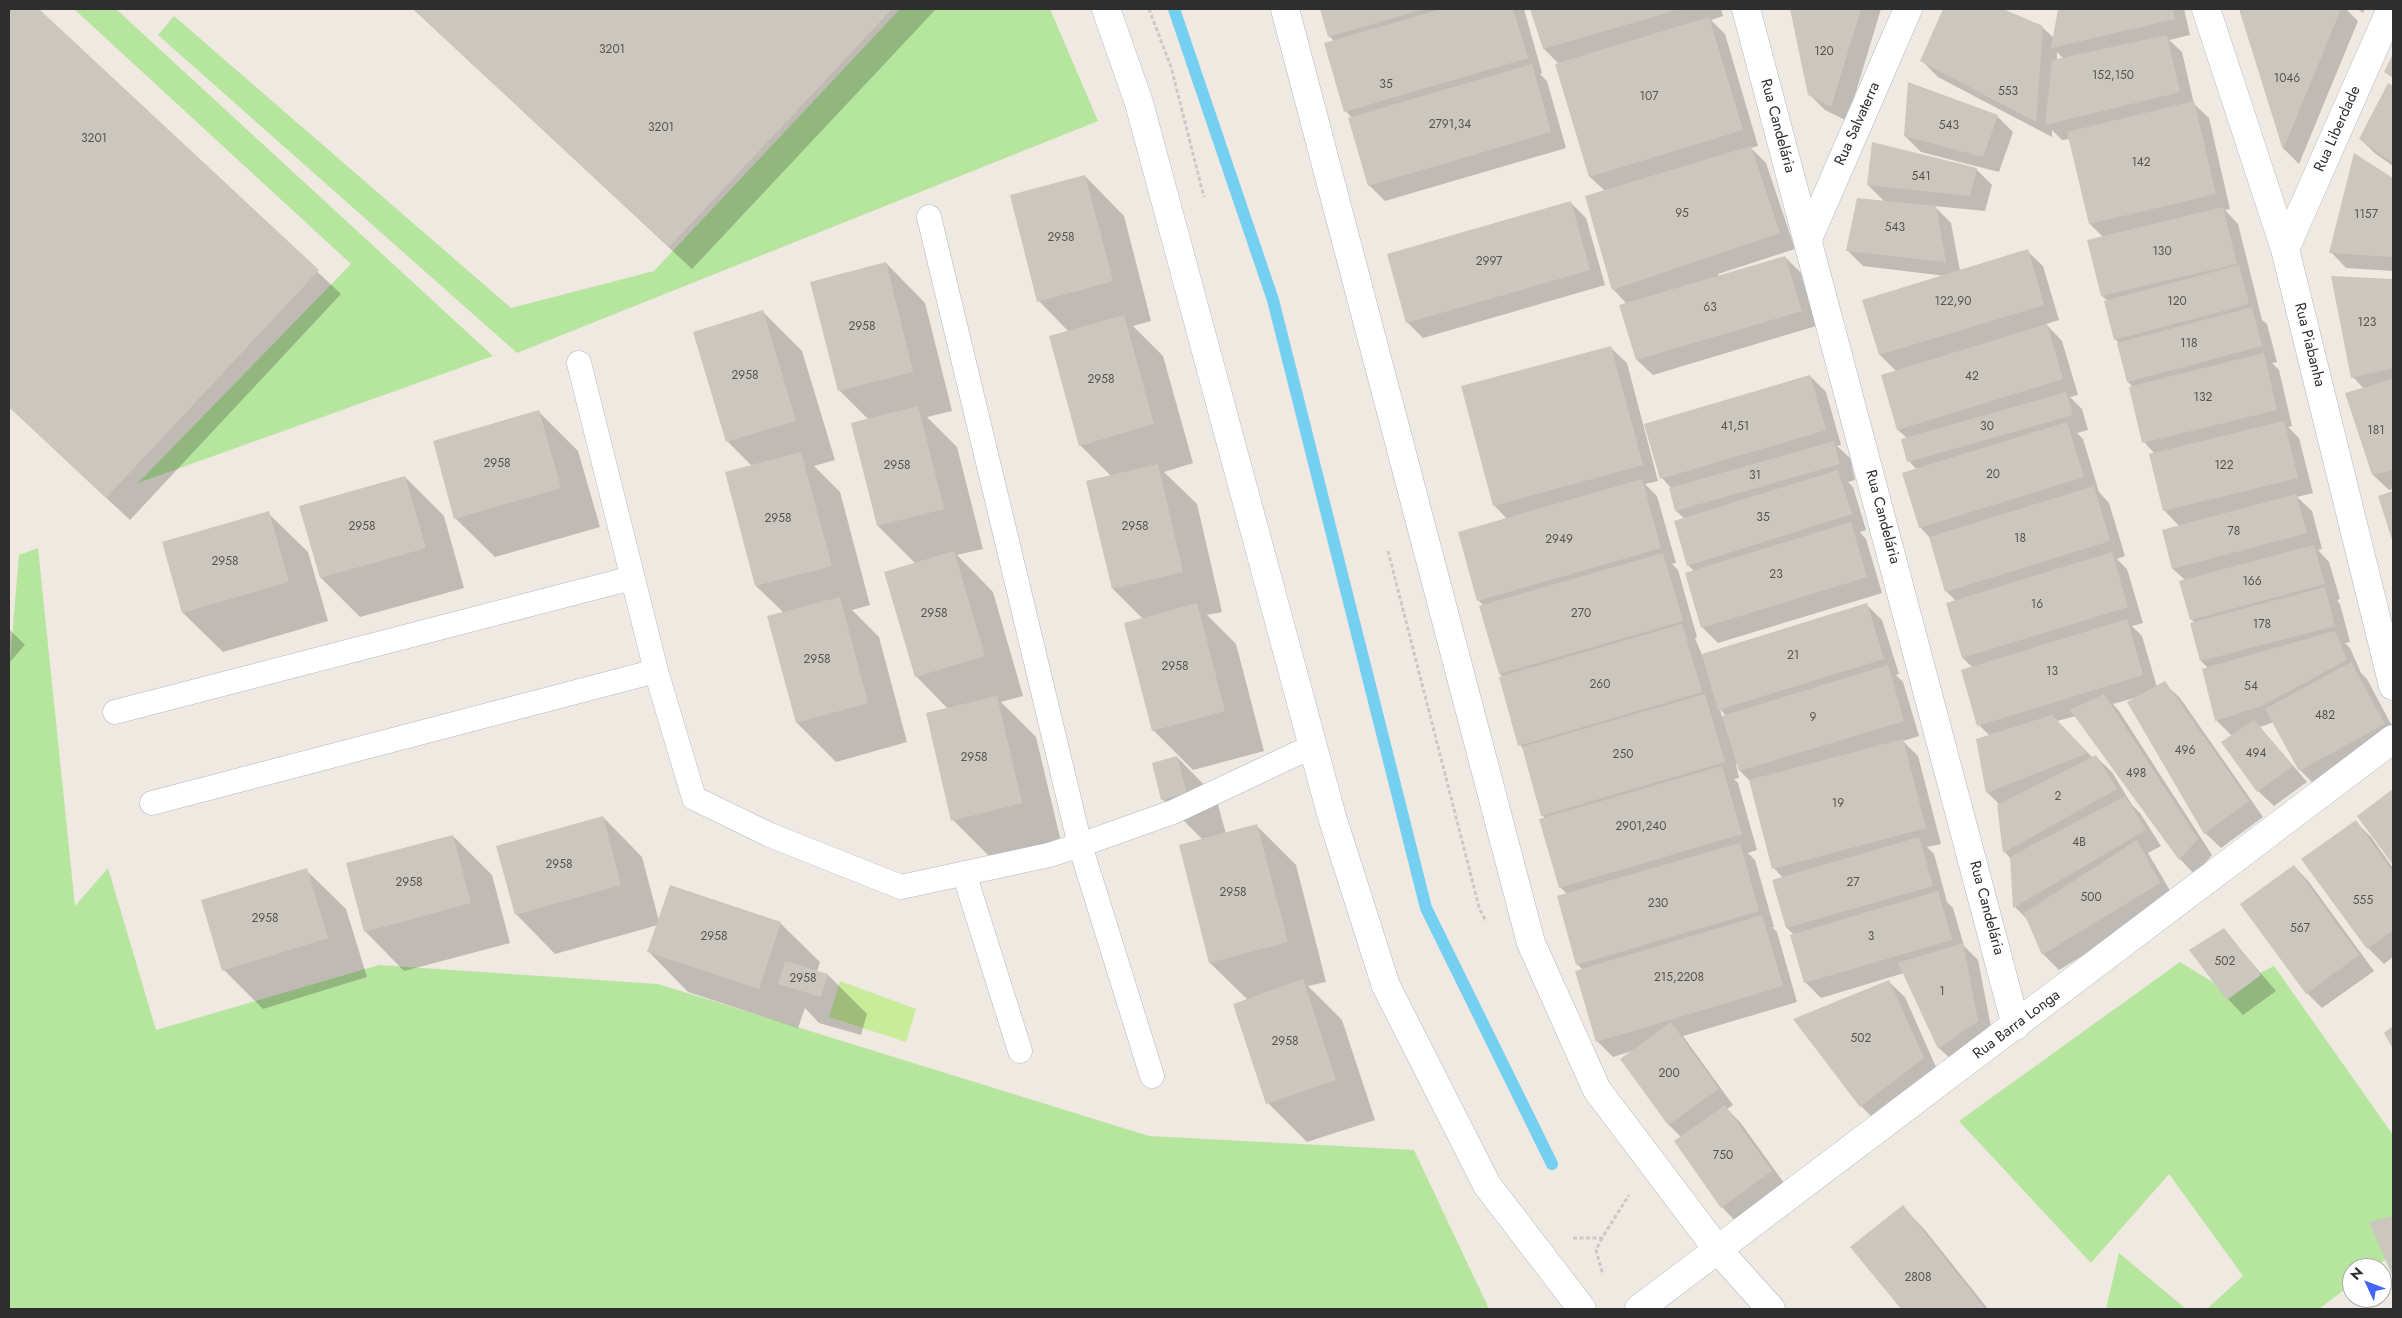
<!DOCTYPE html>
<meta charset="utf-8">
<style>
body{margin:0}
#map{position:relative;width:2402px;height:1318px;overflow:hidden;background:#efe9e1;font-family:Jost,sans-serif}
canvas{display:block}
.frame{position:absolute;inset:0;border:10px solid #2e2e2e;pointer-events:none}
.north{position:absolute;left:2342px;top:1258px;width:50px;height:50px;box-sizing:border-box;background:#fff;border:1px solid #ababab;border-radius:50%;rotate:313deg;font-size:14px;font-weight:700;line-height:20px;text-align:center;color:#2e2e2e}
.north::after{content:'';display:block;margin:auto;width:18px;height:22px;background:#4264fb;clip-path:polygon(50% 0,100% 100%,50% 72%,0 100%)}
</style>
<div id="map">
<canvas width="2402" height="1318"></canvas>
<div class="frame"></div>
<div class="north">N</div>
</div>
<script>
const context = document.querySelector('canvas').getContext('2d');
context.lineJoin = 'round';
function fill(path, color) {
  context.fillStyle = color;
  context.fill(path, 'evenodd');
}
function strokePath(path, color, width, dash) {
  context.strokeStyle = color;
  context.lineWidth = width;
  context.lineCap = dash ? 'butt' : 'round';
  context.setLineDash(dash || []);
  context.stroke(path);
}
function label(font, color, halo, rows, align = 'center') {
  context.font = font + ' Jost,sans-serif';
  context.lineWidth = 4.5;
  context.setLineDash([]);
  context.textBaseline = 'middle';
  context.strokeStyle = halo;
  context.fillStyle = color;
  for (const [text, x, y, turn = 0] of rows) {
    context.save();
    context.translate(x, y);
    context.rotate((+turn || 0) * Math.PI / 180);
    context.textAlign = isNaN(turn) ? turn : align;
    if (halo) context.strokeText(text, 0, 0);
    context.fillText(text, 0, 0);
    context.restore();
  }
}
const green = new Path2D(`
 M74,9H116L493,356L138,483L351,264Z
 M900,9H1050L1098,121L517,353L158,35L174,16L511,308L654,271Z
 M38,548L75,906L108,868L156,1030L379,965L658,984L1149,1136L1414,1150L1489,1309H9V673L19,555Z
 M2180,962L2226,990L2274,966L2393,1135V1254L2374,1268H2352V1284L2319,1309H2207L2243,1276L2169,1174L2091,1263L1959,1121Z
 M2119,1253L2186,1309H2106Z`);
const pitch = new Path2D(`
 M840,981L916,1009L906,1042L829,1017Z`);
const shadow = new Path2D(`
 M9,9H37L341,294L130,520L9,407Z
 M413,9H936L692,269Z
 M1321,9H1524L1542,73L1540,74L1547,81L1566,148L1385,201L1369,185L1352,118L1346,111L1334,41L1329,36Z
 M1532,9H1721L1723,16L1711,20L1725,34L1758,146L1751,148L1766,163L1795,249L1718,274L1719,277L1785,257L1801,273L1816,326L1653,375L1637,360L1627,304L1613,289L1605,191L1590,177L1559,64L1544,49Z
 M1791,9H1881L1847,121L1825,110L1809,94Z
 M1944,9H2000L2042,27L2054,38L2059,9H2184L2190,35L2169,40L2182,52L2194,104L2209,118L2230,209L2225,210L2238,224L2262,320L2267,324L2277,362L2272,363L2279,370L2292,426L2288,427L2299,438L2313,493L2297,497L2312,511L2322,549L2318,550L2329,562L2340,599L2337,600L2340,604L2350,642L2345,643L2350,648L2361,673L2367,679L2393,728L2316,786L2300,770L2274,722L2260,727L2307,782L2274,806L2258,791L2232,736L2216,720L2208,668L2201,661L2191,624L2195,623L2191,619L2185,580L2173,569L2180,527L2164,510L2155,454L2144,442L2133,387L2128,382L2118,342L2115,339L2108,301L2102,296L2103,237L2090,224L2070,139L2062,140L2052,130V137L1938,77L1922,61ZM2057,52L2064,59L2057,61Z
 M2241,9H2346L2358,21L2299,164L2284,149Z
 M2358,9H2365L2363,13Z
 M2389,85L2393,88V166L2376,154L2360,139Z
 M1997,116L2013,132L1999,172L1921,152L1905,136Z
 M2355,155L2393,179V271L2346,268L2331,252Z
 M1976,169L1992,185L1985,211L1934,206L1951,223L1960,271L2027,251L2043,266L2059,320L2046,324L2062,341L2078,395L2070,397L2082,409L2088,430L2077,433L2083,439L2099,492L2109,503L2125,556L2117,559L2127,569L2143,623L2132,626L2142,636L2157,687L2164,683L2180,698L2263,817L2221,848L2205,833L2134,698L2113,704L2119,711L2212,855L2195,875L2180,859L2076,716L2057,721L2093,758L2096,757L2112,772L2132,805L2140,813L2161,846L2148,853L2175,899L2059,970L2043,954L2029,921L2015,907L2011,859L2005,852L1998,806L2000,805L1987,792L1990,736L1979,725L1973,668L1963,658L1947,604L1956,601L1946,591L1930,538L1920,527L1917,470L1909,461L1908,439L1898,430L1896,371L1880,355L1863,301L1946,276L1863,266L1847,250L1885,202L1868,185Z
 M1085,176L1124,216L1151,321L1133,326L1163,356L1193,463L1164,472L1197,504L1222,612L1207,615L1236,644L1264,751L1193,770L1153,730L1143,619L1113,589L1111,476L1080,445L1069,332L1039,301Z
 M1570,202L1586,218L1605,285L1423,338L1407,322Z
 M886,263L925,303L952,411L927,417L957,447L983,549L957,555L993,592L1023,696L1001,702L1036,737L1061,842L992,859L953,820L948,709L916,676V564L878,526L852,424L869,420L839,390Z
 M2332,278L2393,280V489L2389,490L2373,475L2347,393L2364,389L2353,377Z
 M763,312L802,351L835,460L814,466L840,492L870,605L852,610L879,637L907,742L836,762L797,723L784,613L756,586L752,466L727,441Z
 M1611,348L1627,363L1658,481L1645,484L1657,496L1676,563L1672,564L1678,570L1697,637L1695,638L1702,655L1867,605L1882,620L1899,674L1896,675L1903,682L1919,736L1903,741L1918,756L1941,844L1927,847L1934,854L1947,902L1953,908L1964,946L1978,960L1993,1037L1955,1063L1939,1048L1904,973L1821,998L1805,982L1794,935L1787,928L1783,878L1774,868L1751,782L1740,771L1738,764H1736L1739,778L1734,779L1738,783L1757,850L1748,853L1755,860L1774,927H1772L1777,932L1797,1002L1683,1036L1733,1105L1727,1109L1740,1122L1787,1187L1737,1223L1722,1207L1682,1138L1669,1125L1632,1051L1613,1057L1597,1041L1583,970L1577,964L1567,894L1560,887L1546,819L1542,815L1524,750L1520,745L1503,677L1500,674L1481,607L1484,606L1478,600L1507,519L1494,505ZM1720,709L1726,716L1722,717Z
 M1810,376L1826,392L1841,445L1837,446L1850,458L1855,480L1848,482L1853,487L1866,530L1860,532L1866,539L1882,593L1718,643L1703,628L1686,574L1694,571L1688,565L1685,519L1676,511L1670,489H1672L1662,478Z
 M538,411L578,451L600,527L495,557L455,518Z
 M405,477L444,516L464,588L360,617L321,578L301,506Z
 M268,513L308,552L328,621L223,652L183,613L163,543Z
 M9,629L25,645L9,663Z
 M1177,757L1216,797L1226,834L1257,826L1296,865L1326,982L1308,986L1342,1020L1375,1120L1307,1142L1268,1103L1248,1000L1210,963L1203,840L1162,799Z
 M2393,791V863L2359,816Z
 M603,817L642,857L659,921L780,923L820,962L817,972L828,975L867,1014L861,1035L819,1023L805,1008L798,1028L688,992L649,952L658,925L555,954L516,914Z
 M2356,822L2371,837L2393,868V957L2384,964L2368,948Z
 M453,836L492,875L510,943L404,971L365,931Z
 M2294,866L2309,882L2374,971L2322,1008L2307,993Z
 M306,870L346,909L367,977L263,1009L224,970Z
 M2223,929L2276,991L2243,1015L2228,999Z
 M1889,982L1905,997L1939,1074L1876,1121L1861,1106Z
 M1903,1207L1925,1230L1988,1309H1902L1851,1247Z
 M2393,1217V1274L2371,1223Z`);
const stream = new Path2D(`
 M1174,9L1273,300L1426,908L1552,1164`);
const building = new Path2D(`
 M9,9H39L319,270L106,498L9,407Z
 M413,9H892L669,247Z
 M1320,9H1424L1328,37Z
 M1442,9H1513L1528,58L1344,112L1324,43Z
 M1530,9H1680L1543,49Z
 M1790,9H1861L1831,107L1808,95Z
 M1943,9H2003L2043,26L2036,122L1920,61Z
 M2058,9H2173L2175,19L2051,48Z
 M2239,9H2341L2283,150Z
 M1709,17L1743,130L1589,177L1555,64Z
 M2167,35L2180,92L2045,125L2052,60Z
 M2393,54V78L2384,72Z
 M1532,64L1551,132L1368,186L1348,118Z
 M1908,82L1998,115L1983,157L1904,136Z
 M2388,83L2393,86V163L2359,139Z
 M2194,101L2216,194L2089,224L2067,132Z
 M1872,142L1977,168L1970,196L1867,185Z
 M1751,146L1780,233L1612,290L1585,196Z
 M2354,153L2393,178V257L2329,253Z
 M1085,175L1113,281L1037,302L1010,195Z
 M1857,198L1936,206L1946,262L1846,251Z
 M1571,201L1590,270L1406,323L1387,254Z
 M2223,207L2237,264L2101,296L2087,240Z
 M2028,249L2044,305L1879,355L1862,300Z
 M1785,256L1802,311L1636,360L1619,305Z
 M886,262L913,372L838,391L810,282Z
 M2239,265L2249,304L2114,340L2104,301Z
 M2331,276L2393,279V368L2351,378Z
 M2252,307L2262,346L2127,382L2117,343Z
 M763,310L796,421L726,442L693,332Z
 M1124,315L1154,424L1079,446L1049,336Z
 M2047,324L2063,379L1897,430L1881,375Z
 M1611,346L1643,465L1493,506L1461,386Z
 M2264,353L2277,410L2142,443L2129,387Z
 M1810,375L1826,430L1660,479L1644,424Z
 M2393,379V470L2372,475L2345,393Z
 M2066,392L2073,415L1907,462L1901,439Z
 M918,406L944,509L877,526L851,423Z
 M539,410L561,488L454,519L433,441Z
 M2284,421L2298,478L2163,511L2149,454Z
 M2067,422L2084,477L1919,528L1902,473Z
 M1834,441L1840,464L1675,511L1669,488Z
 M801,452L832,566L755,586L725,472Z
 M1158,464L1183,572L1112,589L1086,481Z
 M1838,470L1852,514L1687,566L1674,521Z
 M405,476L426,548L320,578L299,506Z
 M1642,479L1661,548L1477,601L1458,532Z
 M2094,486L2110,541L1945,592L1929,537Z
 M2393,491V543L2378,496Z
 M2296,494L2307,533L2172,569L2162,530Z
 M269,511L289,582L182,613L162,542Z
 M1851,522L1867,577L1701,628L1685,573Z
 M2314,545L2325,584L2190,620L2179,581Z
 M954,551L985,656L915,677L884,572Z
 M2112,552L2128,607L1962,658L1946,603Z
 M1663,553L1683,621L1499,674L1479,606Z
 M2325,587L2335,626L2200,661L2190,623Z
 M840,597L868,703L796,723L767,616Z
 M1197,603L1225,711L1152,731L1124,623Z
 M1867,603L1884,659L1718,710L1702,654Z
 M2127,619L2143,675L1977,726L1961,670Z
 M1682,624L1702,692L1518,746L1499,677Z
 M2335,631L2347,660L2261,706L2215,721L2202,669Z
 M2351,662L2385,724L2299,771L2265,709Z
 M1888,665L1904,721L1739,771L1722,716Z
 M2165,681L2249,801L2204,834L2127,702Z
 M1705,694L1725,762L1541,816L1522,747Z
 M2104,694L2198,839L2179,860L2070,710Z
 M997,696L1022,803L951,821L926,713Z
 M2052,715L2088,753L1986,793L1976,739Z
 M2254,720L2293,766L2257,792L2221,742Z
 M1903,739L1926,828L1772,869L1749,780Z
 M2096,755L2117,789L2003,853L1997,805Z
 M1177,756L1187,793L1161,800L1152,763Z
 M1722,766L1742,834L1559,888L1539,819Z
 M2393,789V865L2357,816Z
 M2125,796L2146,830L2013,908L2010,857Z
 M603,816L621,885L515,915L496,846Z
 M2356,820L2393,872V930L2367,949L2301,859Z
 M1257,824L1288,942L1209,963L1179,845Z
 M453,835L471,903L364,932L346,863Z
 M1919,837L1933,886L1786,928L1772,880Z
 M2137,840L2160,883L2042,955L2024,913Z
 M1740,843L1759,911L1576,965L1557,896Z
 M2294,865L2359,955L2306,994L2240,904Z
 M307,868L328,938L222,971L201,900Z
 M670,885L781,922L759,989L647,952Z
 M1938,891L1952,940L1804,983L1790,935Z
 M1762,915L1783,986L1596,1042L1575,971Z
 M2224,928L2261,975L2227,1000L2189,950Z
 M1963,943L1978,1021L1938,1049L1898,963Z
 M785,961L828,974L821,997L778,984Z
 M1303,979L1336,1080L1266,1104L1233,1004Z
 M1889,980L1924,1058L1860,1107L1793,1019Z
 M1671,1022L1719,1089L1668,1125L1620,1059Z
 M2393,1026V1049L2384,1033Z
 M1725,1105L1772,1171L1721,1208L1674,1141Z
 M1903,1205L1985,1309H1901L1850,1247Z
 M2393,1216V1277L2369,1222Z`);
const path = new Path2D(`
 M1149,9L1171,67L1204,197
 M1388,551L1479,907L1486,922
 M1573,1238H1602L1629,1195
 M1602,1238L1596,1250L1603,1275`);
const lane = new Path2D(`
 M929,217L1080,845L1152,1076
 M579,363L656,671L694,798L770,835L901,887L1049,855L1080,845L1173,812L1313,746
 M115,712L632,578
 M152,803L656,671
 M964,873L1020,1051`);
const street = new Path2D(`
 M1746,9L2016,1026
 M2206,9L2285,249L2393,686
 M1808,239L1908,9
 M2285,249L2391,9`);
const secondary = new Path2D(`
 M1106,9L1139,103L1332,817L1386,986L1487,1185L1582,1309
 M1285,9L1531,943L1597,1090L1718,1250L1771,1309
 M1639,1309L2393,739`);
const numberNames = [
 ["3201",612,50],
 ["120",1824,52],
 ["152,150",2113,76],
 ["1046",2287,79],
 ["35",1386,85],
 ["553",2008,92],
 ["107",1649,97],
 ["2791,34",1450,125],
 ["543",1949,126],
 ["3201",661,128],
 ["3201",94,139],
 ["142",2141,163],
 ["541",1921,177],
 ["95",1682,214],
 ["1157",2366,215],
 ["543",1895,228],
 ["2958",1061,238],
 ["130",2162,252],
 ["2997",1489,262],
 ["122,90",1953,302],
 ["120",2177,302],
 ["63",1710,308],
 ["123",2367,323],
 ["2958",862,327],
 ["118",2189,344],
 ["2958",745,376],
 ["42",1972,377],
 ["2958",1101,380],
 ["132",2203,398],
 ["41,51",1735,427],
 ["30",1987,427],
 ["181",2376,431],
 ["2958",497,464],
 ["2958",897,466],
 ["122",2224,466],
 ["20",1993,475],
 ["31",1755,476],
 ["35",1763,518],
 ["2958",778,519],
 ["2958",362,527],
 ["2958",1135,527],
 ["78",2234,532],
 ["18",2020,539],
 ["2949",1559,540],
 ["2958",225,562],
 ["23",1776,575],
 ["166",2252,582],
 ["16",2037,605],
 ["2958",934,614],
 ["270",1581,614],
 ["178",2262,625],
 ["21",1793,656],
 ["2958",817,660],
 ["2958",1175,667],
 ["13",2052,672],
 ["260",1600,685],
 ["54",2251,687],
 ["482",2325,716],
 ["9",1813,718],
 ["496",2185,751],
 ["494",2256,754],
 ["250",1623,755],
 ["2958",974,758],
 ["498",2136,774],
 ["2",2058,797],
 ["19",1838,804],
 ["2901,240",1641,827],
 ["4B",2079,843],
 ["2958",559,865],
 ["2958",409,883],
 ["27",1853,883],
 ["2958",1233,893],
 ["500",2091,898],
 ["555",2363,901],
 ["230",1658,904],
 ["2958",265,919],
 ["567",2300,929],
 ["2958",714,937],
 ["3",1871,937],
 ["502",2225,962],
 ["215,2208",1679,978],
 ["2958",803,979],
 ["1",1942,992],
 ["502",1861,1039],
 ["2958",1285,1042],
 ["200",1669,1074],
 ["750",1723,1156],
 ["2808",1918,1278]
];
const streetNames = [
 ["Rua Salvaterra",1858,124,-66],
 ["Rua Candelária",1777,126,75],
 ["Rua Liberdade",2338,129,-66],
 ["Rua Piabanha",2309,345,76],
 ["Rua Candelária",1882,517,75],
 ["Rua Candelária",1986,908,75],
 ["Rua Barra Longa",2017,1025,-37]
];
fill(green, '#b6e59e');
fill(pitch, '#c9ec9a');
fill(shadow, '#0003');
strokePath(stream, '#75cff0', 12);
fill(building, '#cbc7bf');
strokePath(lane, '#b4b7c1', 25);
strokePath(street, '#b4b7c1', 29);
strokePath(secondary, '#b4b7c1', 29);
strokePath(path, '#c9c9c9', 3, [4, 2.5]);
strokePath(lane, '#fff', 24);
strokePath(street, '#fff', 28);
strokePath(secondary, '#fff', 28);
label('12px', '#555452', null, numberNames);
label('15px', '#2e2e2e', '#fff', streetNames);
</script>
